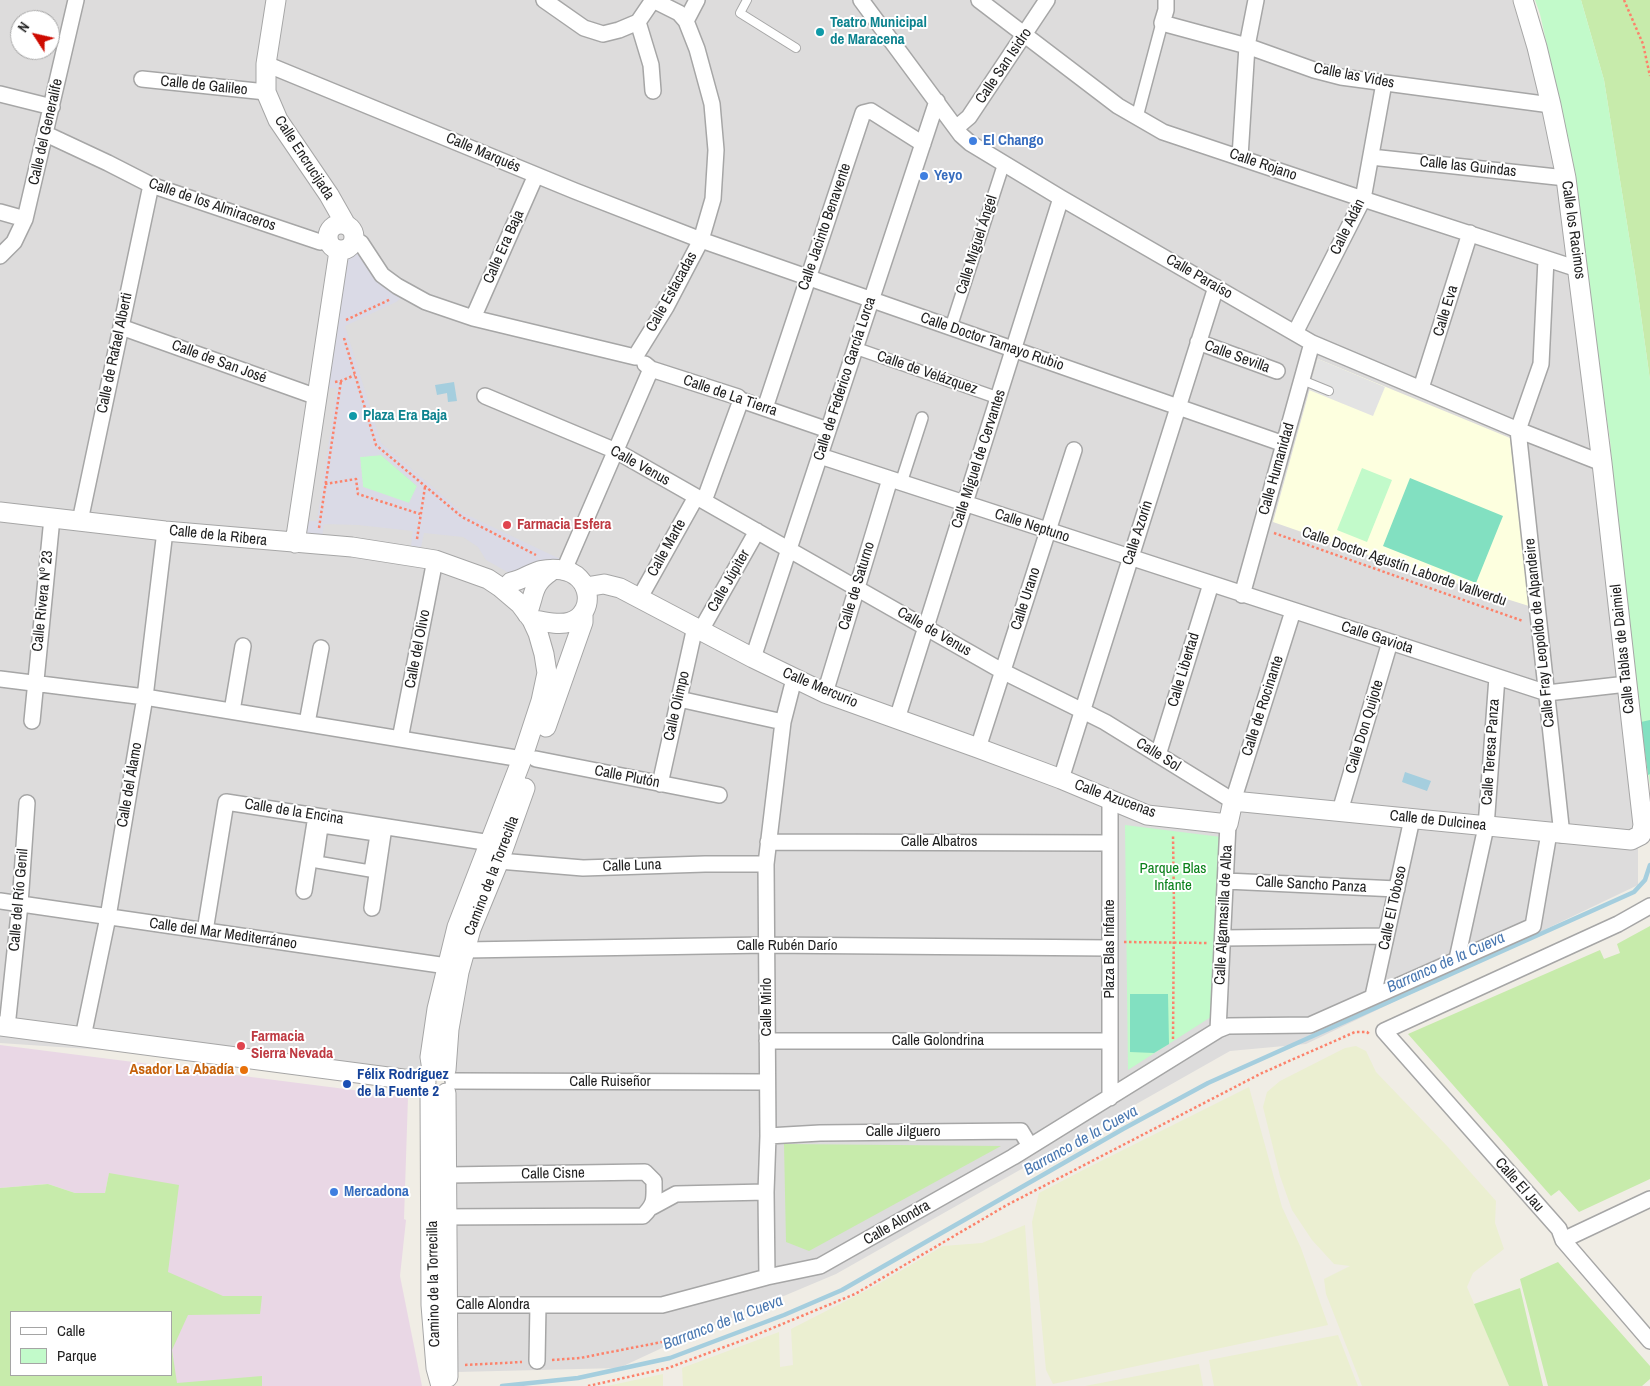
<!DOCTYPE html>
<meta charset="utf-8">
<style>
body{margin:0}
#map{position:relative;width:1650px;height:1386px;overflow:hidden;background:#f0ede5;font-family:"Archivo Narrow",sans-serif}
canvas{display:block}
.legend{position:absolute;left:10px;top:1311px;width:162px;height:65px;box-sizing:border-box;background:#fff;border:1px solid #a5a5a5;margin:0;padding:6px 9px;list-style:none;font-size:15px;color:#1f1f1f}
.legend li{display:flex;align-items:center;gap:10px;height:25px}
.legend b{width:25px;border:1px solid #a5a5a5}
.north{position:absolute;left:10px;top:10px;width:50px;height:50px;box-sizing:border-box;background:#fff;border:1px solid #a5a5a5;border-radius:50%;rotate:305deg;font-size:14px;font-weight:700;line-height:20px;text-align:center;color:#1f1f1f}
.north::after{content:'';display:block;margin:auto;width:18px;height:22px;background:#ce0b00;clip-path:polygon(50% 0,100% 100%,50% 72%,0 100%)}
</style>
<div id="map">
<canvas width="1650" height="1386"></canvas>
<ul class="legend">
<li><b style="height:6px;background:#fff"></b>Calle</li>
<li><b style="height:14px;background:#c2faca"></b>Parque</li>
</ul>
<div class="north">N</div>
</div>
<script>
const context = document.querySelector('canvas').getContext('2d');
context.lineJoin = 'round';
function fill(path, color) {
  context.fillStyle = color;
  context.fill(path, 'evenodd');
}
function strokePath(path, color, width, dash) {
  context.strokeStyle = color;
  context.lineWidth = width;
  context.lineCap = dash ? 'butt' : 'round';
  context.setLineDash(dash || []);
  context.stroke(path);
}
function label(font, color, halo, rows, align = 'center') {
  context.font = font + ' "Archivo Narrow",sans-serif';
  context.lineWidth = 4;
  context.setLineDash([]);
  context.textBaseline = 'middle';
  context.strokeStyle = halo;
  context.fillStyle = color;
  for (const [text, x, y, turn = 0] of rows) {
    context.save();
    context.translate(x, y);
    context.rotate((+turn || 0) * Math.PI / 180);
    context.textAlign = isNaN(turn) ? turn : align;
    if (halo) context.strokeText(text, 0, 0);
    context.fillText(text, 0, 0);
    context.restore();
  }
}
const residential = new Path2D(`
 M0,0H1512L1546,109L1574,275L1638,826V885L1306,1044L1230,1051L836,1274L677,1341L619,1368L457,1372L453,1070L415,1071L0,1043ZM20,20H50V50H20Z`);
const industrial = new Path2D(`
 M0,1045L408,1097L404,1219L406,1220L400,1276L422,1386H153L171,1375V1312L109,1174L105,1193H75L48,1184L0,1188Z`);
const education = new Path2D(`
 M1318,359L1510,438L1529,606L1391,563L1273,522Z`);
const farmland = new Path2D(`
 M1356,1046L1366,1051L1376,1072L1448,1147L1496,1201L1495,1223L1504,1249L1473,1273L1467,1287L1509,1386H1362L1326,1294L1324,1279L1350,1266L1334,1264L1312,1240L1292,1210L1280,1176L1263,1107L1267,1092L1280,1081L1345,1048Z
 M1249,1087L1282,1207L1301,1248L1328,1325L1053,1384L1046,1370L1032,1222L1039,1193L1087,1168Z
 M1025,1225L1036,1386H683L682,1368L779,1332L780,1367L793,1365L791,1329L875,1286L943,1246L982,1243Z
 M1338,1335L1358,1386H1214L1209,1360Z
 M1199,1364L1203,1386H1085Z
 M663,1374V1386H607Z`);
const grass = new Path2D(`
 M1581,0H1650V380L1636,280L1604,80Z
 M1650,926V1179L1579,1212L1559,1190L1551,1196L1408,1034L1600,950L1604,959L1620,953L1617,944Z
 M784,1144L1001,1146L809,1251L786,1242Z
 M109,1173L179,1185L168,1272L223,1296H262L260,1314L188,1315L172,1350L177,1383L262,1376V1386H0V1188L48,1184L75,1193H105ZM11,1312H171V1375H11Z
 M1558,1262L1650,1366V1379L1642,1386H1548L1520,1279Z
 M1520,1288L1543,1386H1509L1474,1304Z`);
const park = new Path2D(`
 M1535,0H1581L1604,80L1636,280L1650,380V785L1634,681L1620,558L1610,440L1587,285L1573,162L1540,14Z
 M381,455L417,486L409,503L363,487L360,457Z
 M1362,468L1392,480L1367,542L1337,530Z
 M1125,825L1221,837L1214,1015L1128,1070Z`);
const pitch = new Path2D(`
 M1410,478L1503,516L1476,583L1383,546Z
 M1650,720V774L1648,775L1641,722Z
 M1130,994H1168L1169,1044L1154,1053L1130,1052Z`);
const parking = new Path2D(`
 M1318,359L1385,387L1373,416L1309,390Z`);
const plaza = new Path2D(`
 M357,243L379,279L401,298L396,302L345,326L381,443L463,513L560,559L547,561L511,574L486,560L478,547L463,537L424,533L421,547L411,546L413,531L358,525L324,524L322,537L307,535L306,530L307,521H317L337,389L324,387L344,256ZM381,455L417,486L409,503L363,487L360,457Z`);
const water = new Path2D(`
 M454,382L457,401L448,402L447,393L437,395L435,385Z
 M1405,772L1431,781L1427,791L1402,782Z`);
const stream = new Path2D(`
 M502,1386L578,1378L670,1358L784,1315L842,1290L1123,1129L1208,1083L1634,892L1645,880L1650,865`);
const path = new Path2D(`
 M1624,0L1643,44L1650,76
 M346,320L391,299
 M344,338L376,445L462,517L536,555
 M335,382L341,381L355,375
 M325,484L356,479L358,494L420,514
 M319,528L341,381
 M1274,533L1523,621
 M417,539L425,487
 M1124,942L1208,943
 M1173,1039L1174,908L1173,835
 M552,1360L580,1358L667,1341
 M465,1365L522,1362
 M588,1386L668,1368L746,1339L855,1294L1007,1205L1262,1073L1355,1032H1367L1370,1035`);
const service = new Path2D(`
 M747,0L740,13L796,48
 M1302,380L1329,391`);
const pedestrian = new Path2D(`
 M1137,117L1162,23
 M951,327L1004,163
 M855,348L998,398
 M901,483L922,418
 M322,827L376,835L370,871L317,862Z`);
const minor = new Path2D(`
 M544,0L584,28L603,34L619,30L638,22L653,0
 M861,0L961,135L970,143L1061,198L1312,343L1518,430L1602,463
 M979,0L1118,106L1163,132L1363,199L1578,269
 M1166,0V10L1162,23L1247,46L1314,70L1341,77L1551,105
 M686,21L697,0
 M638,22L651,65L653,91
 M266,64L575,191L701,240L1284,444
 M142,79L266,92
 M0,94L52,107
 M956,128L969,117L1047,0
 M46,134L108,163L151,185L320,242L328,240
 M1240,157L1247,46L1256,0
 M1371,157L1566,178
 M0,212L25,219
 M354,239L361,243L382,275L397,286L426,302L473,318L635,357L666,307L701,240L713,199L716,150L712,104L697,49L686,21L679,13L653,0
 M0,256L14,242L25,219L76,0
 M1546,259L1541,364L1518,430L1562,835
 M473,318L536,175
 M121,327L317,397
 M1295,333L1363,199L1384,83
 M1198,342L1277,371
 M645,364L651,369L738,397L741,400L828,430
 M1421,388L1470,233
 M485,396L616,451L1002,671L1105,722L1233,801L1293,611
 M765,408L863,113L871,111L923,144
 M820,456L1547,693L1627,684
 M704,501L741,400
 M80,521L151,185
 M564,570L651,369
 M1242,595L1312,343
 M639,599L696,497
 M701,630L757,531
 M753,658L937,101
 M0,679L145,697L522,759
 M825,693L890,479
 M679,699L783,722
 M232,711L243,646
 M897,719L1061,198
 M32,721L52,518
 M307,723L321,648
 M400,739L435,560
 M978,748L1074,450
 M1158,755L1211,584
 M536,759L719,795
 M1061,779L1216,287
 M660,784L695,627
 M1110,799V1098
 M1340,811L1390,642
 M768,842L1110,843
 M499,861L583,868L705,864H766
 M1226,881L1397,889
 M304,891L316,816
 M0,901L447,966
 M1650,906L1618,924L1384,1031L1559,1229L1563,1240L1650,1341
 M372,908L384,827
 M205,931L226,802L491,843
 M1223,938L1386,936
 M465,950L766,945L1110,948
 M1457,959L1486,827L1497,677
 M1373,996L1412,819
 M7,1027L20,904L27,803
 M1218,1030L1228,824
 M83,1037L108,917L145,697L165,531
 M767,1041H1110
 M453,1081L767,1082
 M768,1136L820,1133L1021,1131L1030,1146
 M652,1207L676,1194L766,1192
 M436,1217L643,1216C656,1203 654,1199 654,1181L645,1172L448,1175
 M1563,1240L1650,1199
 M767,1277L766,1192L768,1136L766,864L783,722L794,679
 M437,1305H662L767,1277L820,1266L1013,1157L1218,1030L1228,1026L1310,1025L1533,926L1549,833
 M537,1361L538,1305`);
const tertiary = new Path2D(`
 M276,0L266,64V92L278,120L329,195L346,225
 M328 237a13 13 0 1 1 26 0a13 13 0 1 1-26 0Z
 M0,512L165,531L352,547L435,560L488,579L500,587L520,604L532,620L538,633L544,654L547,673L541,701L522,759L457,927L437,1009L430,1057L432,1070
 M295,543L339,251
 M511,582C522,580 529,574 539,571C545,569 556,569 562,570C591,574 597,613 570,622C558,626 544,621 532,620
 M586,587L604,584L620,588L753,658L825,693L978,748L1061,779L1147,815L1228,824L1233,801L1631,840L1641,835L1643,825L1602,463L1566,178L1551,105L1537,47L1523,0
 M527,614C535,595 531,585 550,572
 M546,727L583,622V612
 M0,1026L426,1082
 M446,1070L449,1029L459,972L471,929L499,861L525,788
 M430,1092L431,1305L436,1368L441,1386
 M446,1093L448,1377`);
const markers = [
 [820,32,5,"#0f9aa8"],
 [973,141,5,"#3f7fe0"],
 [924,176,5,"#3f7fe0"],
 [353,416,5,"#0f9aa8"],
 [507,525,5,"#e0444e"],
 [241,1046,5,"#e0444e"],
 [244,1070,5,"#e8710a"],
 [347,1084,5,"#1a4fb4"],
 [334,1192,5,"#3f7fe0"]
];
const cultureNames = [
 ["Teatro Municipal",830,23],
 ["de Maracena",830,40],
 ["Plaza Era Baja",363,416]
];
const streetNames = [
 ["Calle San Isidro",1004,66,-56],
 ["Calle las Vides",1354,76,11],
 ["Calle de Galileo",204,86,6],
 ["Calle del Generalife",46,132,-77],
 ["Calle Marqués",483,153,23],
 ["Calle Encrucijada",304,158,57],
 ["Calle Rojano",1263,165,19],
 ["Calle las Guindas",1468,167,6],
 ["Calle de los Almiraceros",212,205,19],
 ["Calle Jacinto Benavente",825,227,-71],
 ["Calle Adán",1348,227,-64],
 ["Calle los Racimos",1573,230,82],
 ["Calle Miguel Ángel",977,245,-72],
 ["Calle Era Baja",504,247,-66],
 ["Calle Paraíso",1199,277,30],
 ["Calle Estacadas",672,292,-61],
 ["Calle Eva",1446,311,-73],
 ["Calle Doctor Tamayo Rubio",992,342,19],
 ["Calle de Rafael Alberti",115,353,-78],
 ["Calle Sevilla",1237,357,20],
 ["Calle de San José",219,362,20],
 ["Calle de Velázquez",927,373,19],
 ["Calle de Federico García Lorca",845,379,-72],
 ["Calle de La Tierra",730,396,19],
 ["Calle Miguel de Cervantes",979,459,-72],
 ["Calle Venus",640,466,29],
 ["Calle Humanidad",1277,469,-74],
 ["Calle Neptuno",1032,526,18],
 ["Calle Azorín",1138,533,-72],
 ["Calle de la Ribera",218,536,6],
 ["Calle Marte",667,548,-61],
 ["Calle Doctor Agustín Laborde Vallverdu",1404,567,19],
 ["Calle Júpiter",729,581,-60],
 ["Calle de Saturno",857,586,-73],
 ["Calle Urano",1026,599,-72],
 ["Calle Rivera Nº 23",43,601,-84],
 ["Calle de Venus",934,632,30],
 ["Calle Fray Leopoldo de Alpandeire",1540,633,-96],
 ["Calle Gaviota",1377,638,18],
 ["Calle del Olivo",418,649,-79],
 ["Calle Tablas de Daimiel",1623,649,-96],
 ["Calle Libertad",1184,670,-73],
 ["Calle Mercurio",820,688,23],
 ["Calle Olimpo",677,706,-77],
 ["Calle de Rocinante",1263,706,-72],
 ["Calle Don Quijote",1365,727,-73],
 ["Calle Teresa Panza",1491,752,-86],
 ["Calle Sol",1158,755,32],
 ["Calle Plutón",627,777,11],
 ["Calle del Álamo",130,785,-80],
 ["Calle Azucenas",1115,799,20],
 ["Calle de la Encina",294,812,9],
 ["Calle de Dulcinea",1438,821,6],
 ["Calle Albatros",939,842],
 ["Calle Luna",632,866,-2],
 ["Camino de la Torrecilla",492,876,-69],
 ["Calle Sancho Panza",1311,885,3],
 ["Calle del Río Genil",19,900,-85],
 ["Calle El Toboso",1393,908,-78],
 ["Calle Algamasilla de Alba",1224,915,-87],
 ["Calle del Mar Mediterráneo",223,934,8],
 ["Calle Rubén Darío",787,946],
 ["Plaza Blas Infante",1110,949,-90],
 ["Calle Mirlo",767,1007,-90],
 ["Calle Golondrina",938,1041],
 ["Calle Ruiseñor",610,1082],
 ["Calle Jilguero",903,1132],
 ["Calle Cisne",553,1174,-1],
 ["Calle El Jau",1519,1185,49],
 ["Calle Alondra",897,1223,-30],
 ["Camino de la Torrecilla",434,1284,-91],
 ["Calle Alondra",493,1305]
];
const shopNames = [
 ["El Chango",983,141],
 ["Yeyo",934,176],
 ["Mercadona",344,1192]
];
const healthNames = [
 ["Farmacia Esfera",517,525],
 ["Farmacia",251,1037],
 ["Sierra Nevada",251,1054]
];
const parkNames = [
 ["Parque Blas",1173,869],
 ["Infante",1173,886]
];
const foodNames = [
 ["Asador La Abadía",234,1070]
];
const transitNames = [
 ["Félix Rodríguez",357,1075],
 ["de la Fuente 2",357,1092]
];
const waterNames = [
 ["Barranco de la Cueva",1446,963,-24],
 ["Barranco de la Cueva",1081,1141,-29],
 ["Barranco de la Cueva",723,1323,-21]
];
fill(residential, '#dddcdc');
fill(industrial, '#e9d7e5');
fill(education, '#fdffdf');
fill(farmland, '#ebefd1');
fill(grass, '#c7ebab');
fill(park, '#c2faca');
fill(pitch, '#82e0c1');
fill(parking, '#e3e3e3');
fill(plaza, '#dadae6');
fill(water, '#a5cede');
strokePath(stream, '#a5cede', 4.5);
strokePath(service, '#a6a6a6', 10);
strokePath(pedestrian, '#a6a6a6', 14);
strokePath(minor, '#a6a6a6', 18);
strokePath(tertiary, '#a6a6a6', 21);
strokePath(path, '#fc826b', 2.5, [2.5, 2.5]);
strokePath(service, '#fff', 8);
strokePath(pedestrian, '#fff', 11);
strokePath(minor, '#fff', 15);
strokePath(tertiary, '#fff', 19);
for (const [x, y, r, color] of markers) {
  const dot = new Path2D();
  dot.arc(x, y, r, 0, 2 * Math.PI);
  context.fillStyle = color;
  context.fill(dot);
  strokePath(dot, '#fff', 2);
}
label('bold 15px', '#0d838f', '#fff', cultureNames, 'left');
label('15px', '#1f1f1f', '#fff', streetNames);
label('bold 15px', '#366cbe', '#fff', shopNames, 'left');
label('bold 15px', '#be3a42', '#fff', healthNames, 'left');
label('15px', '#0a811a', '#fff', parkNames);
label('bold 15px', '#c56008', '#fff', foodNames, 'right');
label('bold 15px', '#164399', '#fff', transitNames, 'left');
label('italic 16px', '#4a78b1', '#fff', waterNames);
</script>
